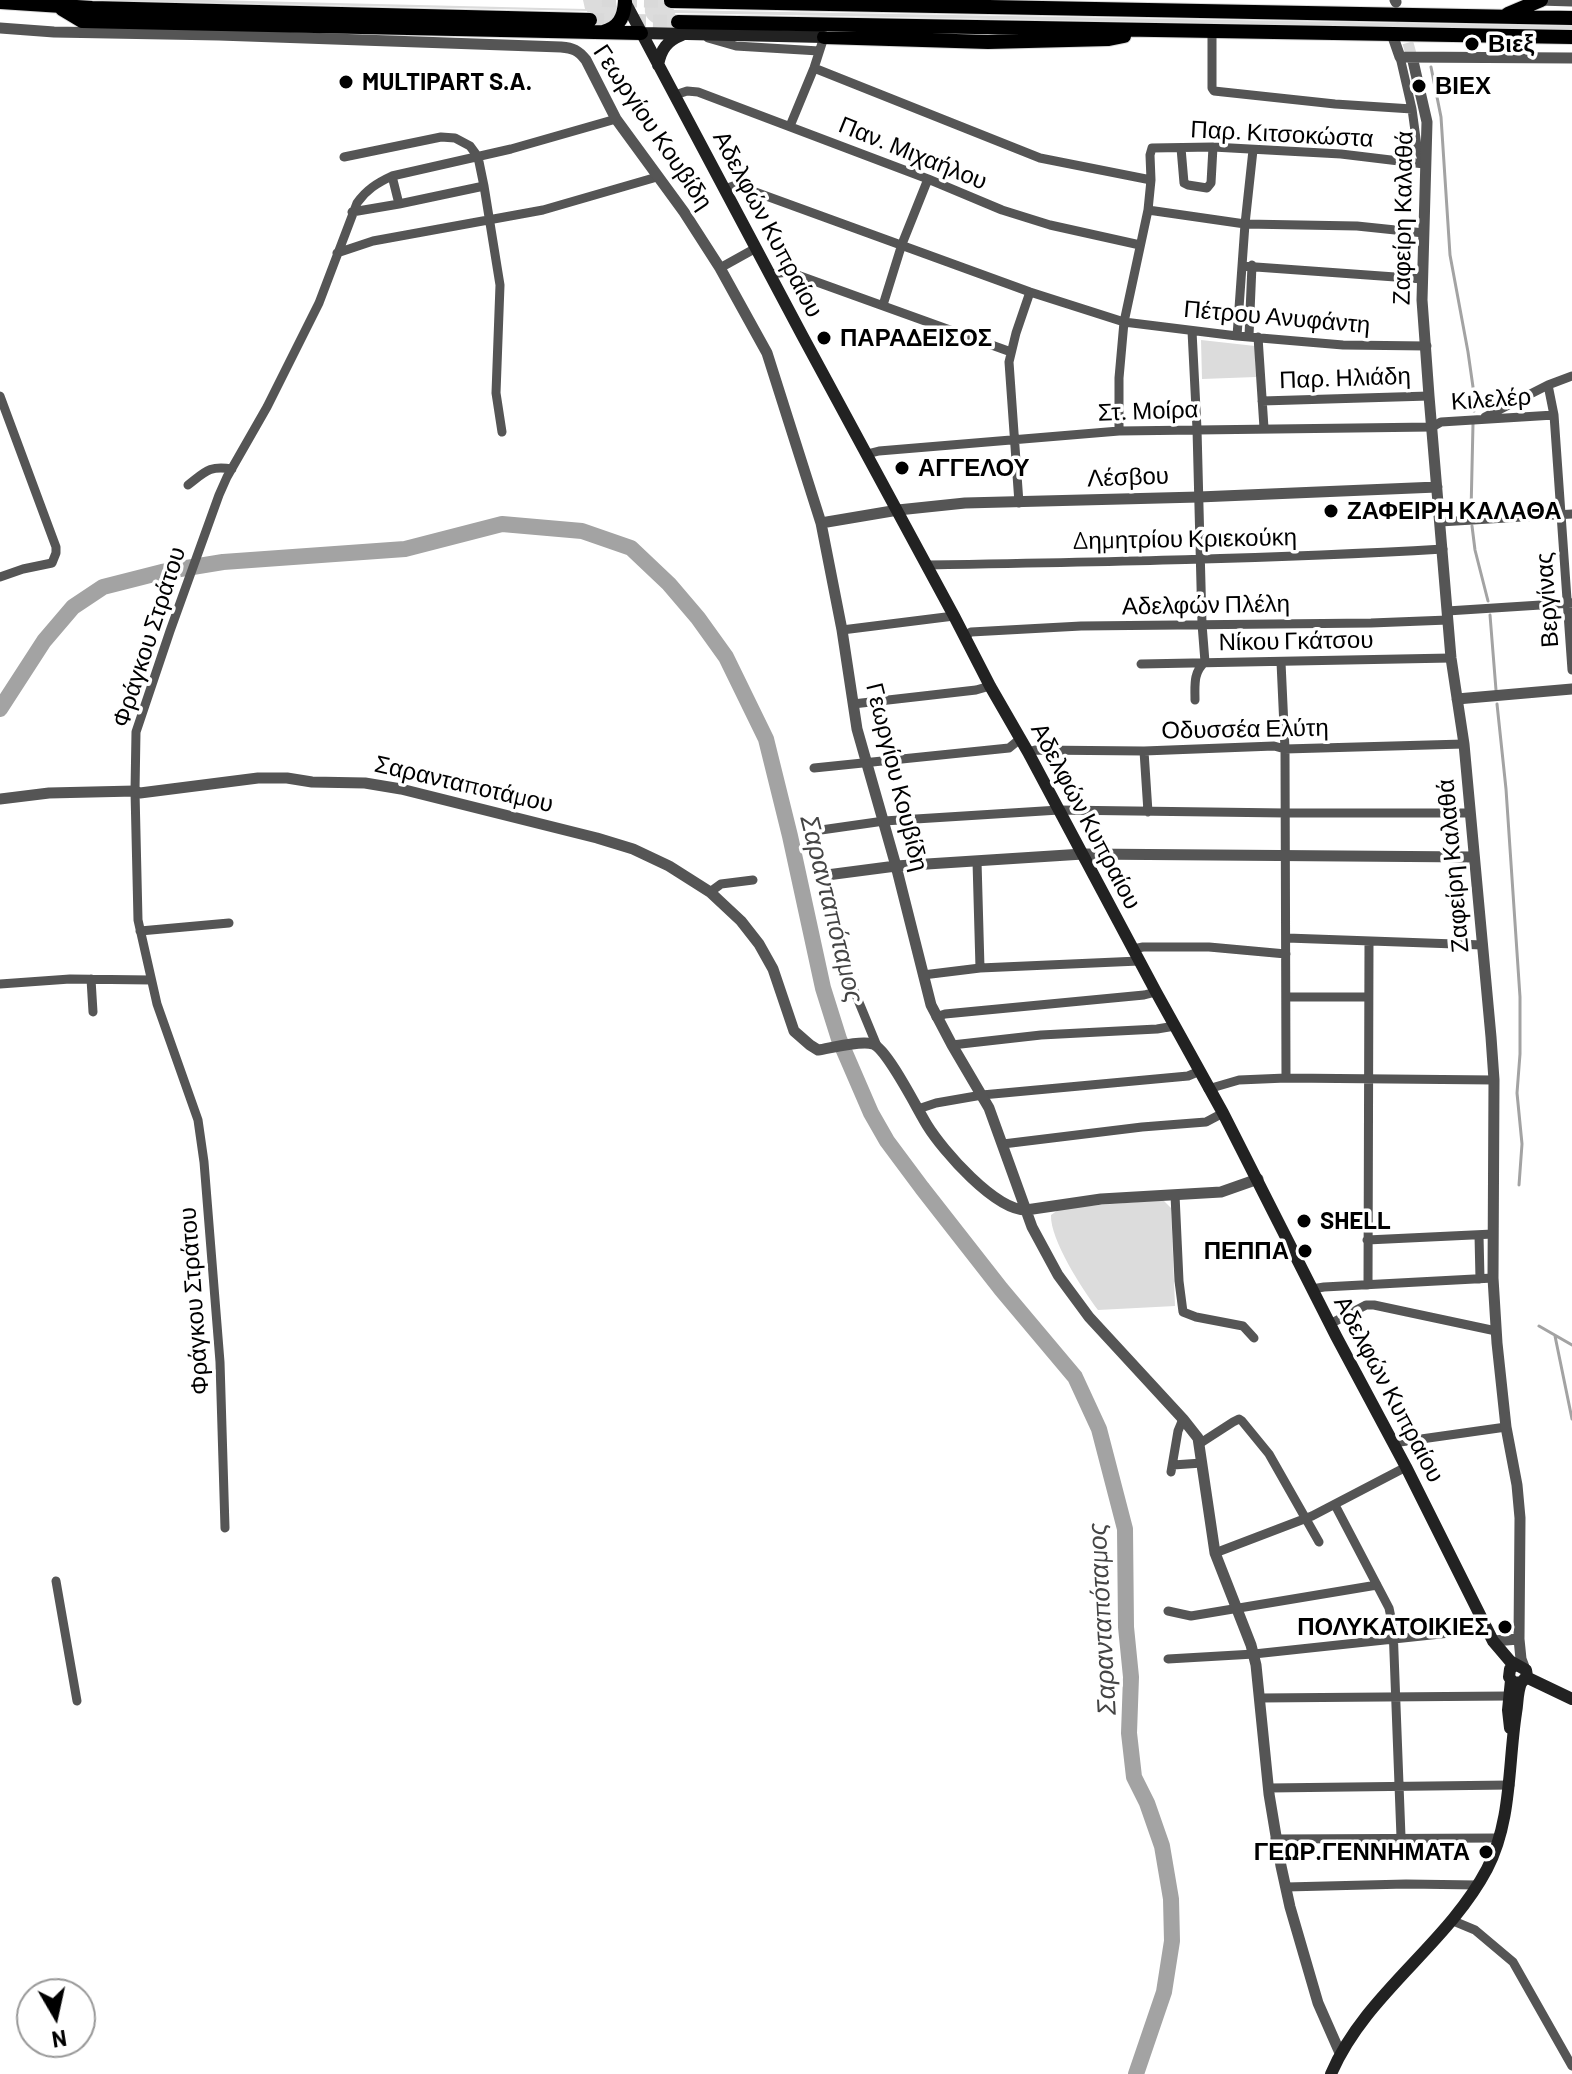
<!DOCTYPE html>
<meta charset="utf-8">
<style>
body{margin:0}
#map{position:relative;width:1572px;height:2074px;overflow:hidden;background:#fff;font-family:Barlow,sans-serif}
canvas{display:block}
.north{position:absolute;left:16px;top:1978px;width:80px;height:80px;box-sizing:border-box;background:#fff;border:2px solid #999;border-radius:50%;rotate:171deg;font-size:22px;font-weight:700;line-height:32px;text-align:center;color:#000}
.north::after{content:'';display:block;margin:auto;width:28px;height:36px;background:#000;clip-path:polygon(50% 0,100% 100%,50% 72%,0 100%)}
</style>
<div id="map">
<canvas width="1572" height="2074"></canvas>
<div class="north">N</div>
</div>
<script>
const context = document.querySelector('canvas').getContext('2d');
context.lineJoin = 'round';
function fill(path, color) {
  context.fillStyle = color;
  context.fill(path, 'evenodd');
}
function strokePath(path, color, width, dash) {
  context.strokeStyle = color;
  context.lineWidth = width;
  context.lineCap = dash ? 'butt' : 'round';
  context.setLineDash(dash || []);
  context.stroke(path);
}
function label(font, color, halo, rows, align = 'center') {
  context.font = font + ' Barlow,sans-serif';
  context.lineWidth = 7;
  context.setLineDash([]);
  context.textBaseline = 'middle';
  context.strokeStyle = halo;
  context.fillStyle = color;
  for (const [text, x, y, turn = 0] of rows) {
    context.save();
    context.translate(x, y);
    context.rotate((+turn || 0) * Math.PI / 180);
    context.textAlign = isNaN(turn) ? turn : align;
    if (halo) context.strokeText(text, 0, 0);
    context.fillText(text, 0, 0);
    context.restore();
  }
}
const green = new Path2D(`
 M79,0H210L585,9L583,0H611C620,6 618,12 616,21L593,29L587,11Z
 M647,0H670L674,10L1572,26V30L675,13L680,31C663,27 637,24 647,0Z
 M1201,340L1255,346L1256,377L1202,379Z
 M1163,1200L1171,1208L1175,1306L1098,1310C1083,1290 1050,1240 1051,1215L1061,1208Z`);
const stream = new Path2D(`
 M1431,67L1441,117L1450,255L1468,352L1474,394V411
 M1471,512L1473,424
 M1472,526L1475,550L1488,601
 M1490,615L1496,690
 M1497,704L1506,789L1520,997V1054L1517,1093L1522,1144L1519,1185
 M1539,1326L1572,1345
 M1555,1336L1572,1419`);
const river = new Path2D(`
 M0,709L44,641L73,607L103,587L162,572L223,562L405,549L502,524L582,531L631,548L669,584L698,618L726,657L766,739L790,836L823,988L839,1039L871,1113L887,1141L922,1188L1001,1289L1075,1377L1099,1429L1125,1529L1126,1627L1131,1677L1129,1733L1134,1777L1147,1803L1162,1846L1171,1899L1172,1941L1164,1992L1136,2074`);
const tertiaryTunnel = new Path2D(`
 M1399,11L1413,61`);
const trunkTunnel = new Path2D(`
 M602,0L671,1
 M590,20L678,22`);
const minor = new Path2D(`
 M1212,31V88L1214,91L1335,104L1412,109
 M708,38L736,46L819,51
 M814,68L1040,158L1151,180
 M675,95L687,91L698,92L928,179L1002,210L1050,225L1140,245
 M790,126L814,68L824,37
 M1181,148L1184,183L1188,185L1207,188L1211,183L1213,147
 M344,157L441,137L455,138L470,146L478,157L484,186L500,285L496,393L502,432
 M392,176L399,204
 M725,189L736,185L747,189L1030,292L1124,322L1237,336L1343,345L1427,346
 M1148,210L1245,224L1357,226L1424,233
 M352,212L399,204L484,186
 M337,253L373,241L543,210L657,177
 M1242,266L1423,279
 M720,268L756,248
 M770,274L789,272L1011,352
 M883,305L902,244L928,179
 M1192,331L1197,429L1202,624L1205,662C1193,672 1195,686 1195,700
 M1237,336L1245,224L1253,150
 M1249,336L1252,265
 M1258,337L1264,428
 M1548,385L1554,415L1572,670
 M0,396L56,547V553L52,563L23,569L0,577
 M1262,401L1429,396
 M1485,417L1548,385L1572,376
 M1119,431V378L1124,322L1148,210L1151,180L1150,155L1152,148L1213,147L1341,154L1424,164L1417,146L1412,109L1400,57
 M867,454L879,451L1119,431L1432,427L1441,422L1554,415
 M188,485C205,472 209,465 232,469
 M1019,503L1009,362L1016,333L1030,292
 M1440,522L1572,514
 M927,565C1100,562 1271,559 1443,549
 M1447,611L1572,603
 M842,630L954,616
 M965,636L971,632L1081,626L1371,623L1448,620
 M1281,662L1285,749L1286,1078
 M1141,664L1451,658
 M853,704L976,690L990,686
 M1144,751L1148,812
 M1028,752L1035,750L1144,751L1274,746L1285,749L1464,744
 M814,768L1009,748L1020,739
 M821,830L884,821L1059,810L1285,813H1470
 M977,861L980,968
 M710,892L721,884L753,880
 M140,931L229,923
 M1287,938L1483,945
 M1133,949L1143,947H1209L1286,954
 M923,975L980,968L1139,961
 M91,979L93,1012
 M851,983L877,1046
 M0,984L70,979L151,980
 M1287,997H1368
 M936,1017L945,1014L1144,995L1156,992
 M952,1045L1041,1035L1157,1029L1175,1026
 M1208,1089L1239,1080L1286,1078L1494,1080
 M918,1109L936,1103L982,1095L1188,1076L1200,1071
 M1003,1144L1142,1127L1206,1122L1223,1113
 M1175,1195L1179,1281L1183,1312L1196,1317L1243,1326L1254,1338
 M1479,1235L1480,1279
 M1367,1240L1493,1234
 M1368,1285L1369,941
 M1312,1289L1324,1287L1493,1278
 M1330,1324L1366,1305H1374L1496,1331
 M1393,1443L1506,1427
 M1199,1444L1233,1422L1239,1419L1242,1421L1269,1454L1319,1542
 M1173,1465L1202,1463
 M1171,1472L1178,1431L1183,1419
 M1335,1505L1389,1608L1393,1627L1401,1837
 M225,1528L220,1362L204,1162L198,1120L157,1004L138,920L135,791L136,732L170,631L219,495L227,477L267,407L319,303L357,203C366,190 377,183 392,176L511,149L616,119
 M1215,1553L1312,1516L1406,1467
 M56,1581L77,1701
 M1168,1611L1191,1616L1377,1585
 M1168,1659L1254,1654L1487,1629
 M1260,1698L1508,1696
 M1269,1788L1510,1785
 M1275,1839L1500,1838
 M1286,1887L1406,1884L1478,1885
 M1451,1920L1475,1930L1513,1962L1572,2066`);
const tertiary = new Path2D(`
 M1395,0L1396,2
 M1539,0L1572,1
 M0,28L54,32L219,35L561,47C573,48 578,50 586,60L616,119L684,212L720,268L767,353L821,523L842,630L857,729L896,866L931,1005L952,1045L989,1108L1032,1227L1058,1275L1089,1317L1183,1419L1198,1438L1215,1553L1251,1645L1256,1665L1269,1794L1281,1866L1290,1907L1318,2003L1340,2053
 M1392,34L1400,57L1572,58
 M1413,61L1427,122L1422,300L1429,396L1451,658L1464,744L1491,1037L1494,1080L1493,1278L1497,1343L1506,1427L1517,1485L1520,1518L1519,1639L1521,1659L1524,1667
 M821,523L898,510L965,503L1199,497L1437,487
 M1457,699L1572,689
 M0,799L49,793L135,791L140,793L258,778H287L312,782L365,783L401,789L597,838L633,849L669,866L710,892L741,921L759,944L773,969L794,1031L810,1045L818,1050C831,1048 861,1040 873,1044C888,1050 917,1109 927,1125C943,1151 995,1210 1026,1210L1101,1199L1221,1192L1258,1179
 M827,875L896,866L1083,854L1474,857
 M1493,1641L1519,1639`);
const secondary = new Path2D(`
 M624,0L802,335L954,616L990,686L1028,752L1156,992L1223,1113L1336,1336L1406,1467L1493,1641L1510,1661L1526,1670L1527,1676L1521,1683L1513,1682L1509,1677L1510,1669L1515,1665
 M641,33L824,37
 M658,65C661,49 667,41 682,35
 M1526,1677L1572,1699
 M1510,1728L1508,1710L1511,1680
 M1331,2074C1365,1994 1447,1945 1487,1869C1512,1821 1508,1765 1516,1713C1518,1702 1517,1693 1521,1683`);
const trunk = new Path2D(`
 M671,1L1572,18
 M0,2L92,8L590,20
 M62,9L82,21L641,33
 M1508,14L1541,0
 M678,22L1572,37
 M603,32C619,28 624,17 625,2
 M824,37L988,42L1109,39L1124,36`);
const markers = [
 [1472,44,8,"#000"],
 [346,82,8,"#000"],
 [1419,86,8,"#000"],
 [824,338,8,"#000"],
 [902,468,8,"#000"],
 [1331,511,8,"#000"],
 [1304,1221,8,"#000"],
 [1305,1251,8,"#000"],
 [1505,1627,8,"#000"],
 [1486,1852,8,"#000"]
];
const poiNames = [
 ["Βιεξ",1488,44],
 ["MULTIPART S.A.",362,82],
 ["ΒΙΕΧ",1435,86],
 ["ΠΑΡΑΔΕΙΣΟΣ",840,338],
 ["ΑΓΓΕΛΟΥ",918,468],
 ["ΖΑΦΕΙΡΗ ΚΑΛΑΘΑ",1347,511],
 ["SHELL",1320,1221],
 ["ΠΕΠΠΑ",1289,1251,"right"],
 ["ΠΟΛΥΚΑΤΟΙΚΙΕΣ",1489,1627,"right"],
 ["ΓΕΩΡ.ΓΕΝΝΗΜΑΤΑ",1470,1852,"right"]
];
const streetNames = [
 ["Γεωργίου Κουβίδη",653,127,56],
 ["Παρ. Κιτσοκώστα",1282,134,3],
 ["Παν. Μιχαήλου",913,153,22],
 ["Ζαφείρη Καλαθά",1403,218,-89],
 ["Αδελφών Κυπραίου",768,224,62],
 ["Πέτρου Ανυφάντη",1277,317,5],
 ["Παρ. Ηλιάδη",1345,378,-2],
 ["Κιλελέρ",1491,399,-4],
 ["Στ. Μοίρα",1148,411,-2],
 ["Λέσβου",1128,477,-2],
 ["Δημητρίου Κριεκούκη",1185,539,-1],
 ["Βεργίνας",1547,600,-94],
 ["Αδελφών Πλέλη",1206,605,-1],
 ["Φράγκου Στράτου",149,637,-72],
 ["Νίκου Γκάτσου",1296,641,-1],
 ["Οδυσσέα Ελύτη",1245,729,-1],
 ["Γεωργίου Κουβίδη",897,777,76],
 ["Σαρανταποτάμου",464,784,13],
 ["Αδελφών Κυπραίου",1086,816,62],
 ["Ζαφείρη Καλαθά",1453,866,-95],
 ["Φράγκου Στράτου",194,1301,-94],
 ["Αδελφών Κυπραίου",1389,1389,62]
];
const waterNames = [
 ["Σαρανταπόταμος",832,909,76],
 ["Σαρανταπόταμος",1102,1619,-93]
];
fill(green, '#dcdcdc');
strokePath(stream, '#a3a3a3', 3);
strokePath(river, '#a3a3a3', 16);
strokePath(tertiaryTunnel, '#d9d9d9', 11, [11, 5.5]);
strokePath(trunkTunnel, '#d9d9d9', 14, [14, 7]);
strokePath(trunk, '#dbdbdb', 16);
strokePath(minor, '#555', 9);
strokePath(tertiary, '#555', 11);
strokePath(secondary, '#222', 12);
strokePath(trunk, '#000', 14);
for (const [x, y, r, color] of markers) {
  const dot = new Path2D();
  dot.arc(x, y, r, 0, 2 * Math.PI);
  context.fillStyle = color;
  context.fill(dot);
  strokePath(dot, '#fff', 3);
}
label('bold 24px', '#000', '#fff', poiNames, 'left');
label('24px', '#000', '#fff', streetNames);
label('italic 26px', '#444', '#fff', waterNames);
</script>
